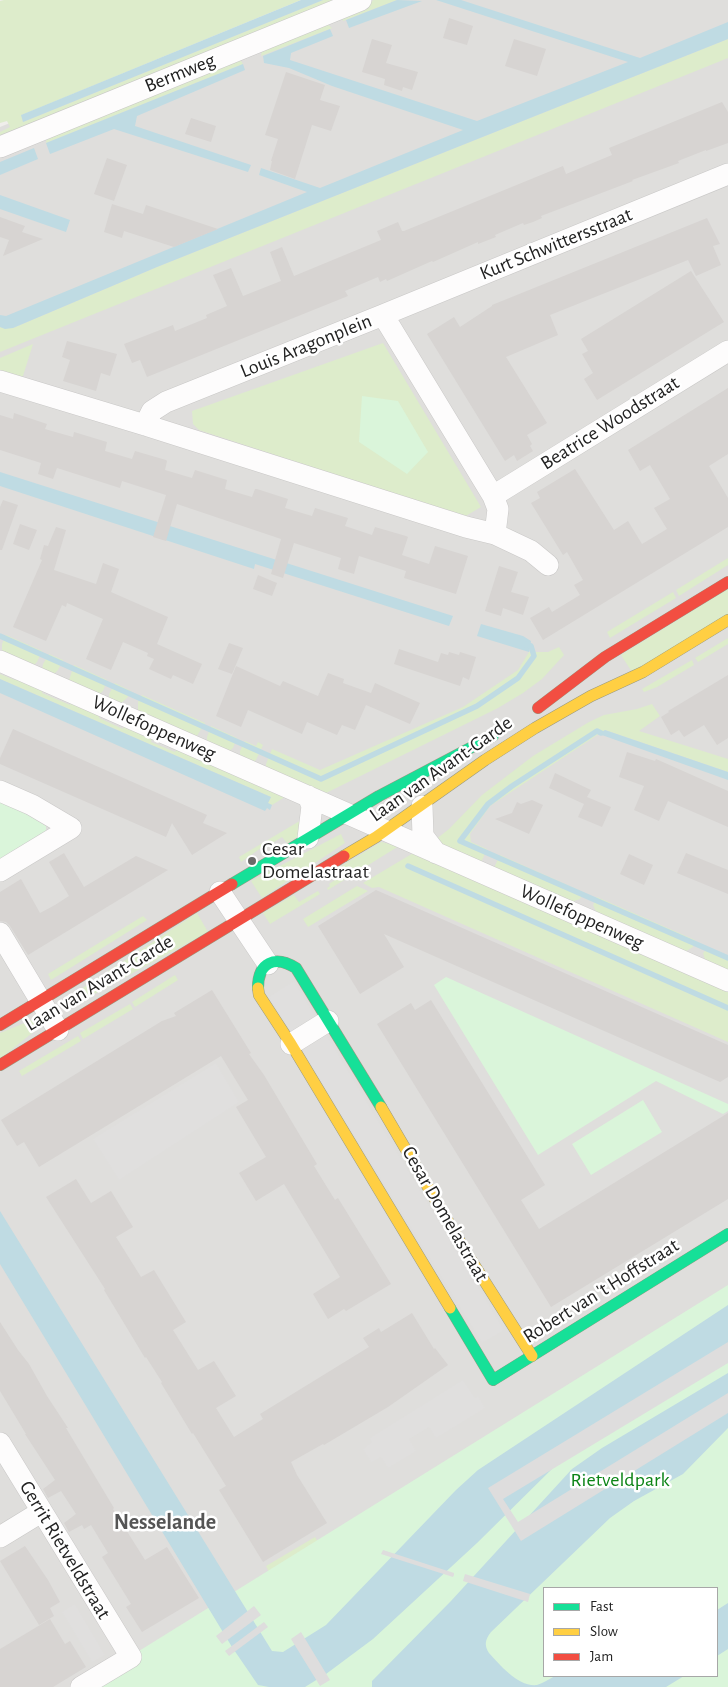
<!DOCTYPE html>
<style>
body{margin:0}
#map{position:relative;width:728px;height:1687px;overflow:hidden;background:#f0eeeb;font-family:"Alegreya Sans",sans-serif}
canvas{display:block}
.legend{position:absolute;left:543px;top:1587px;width:175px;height:90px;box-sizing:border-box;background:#fff;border:1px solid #a7a7a7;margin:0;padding:6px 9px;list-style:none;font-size:15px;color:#222}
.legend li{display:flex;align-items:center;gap:10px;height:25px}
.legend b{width:25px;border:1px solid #a7a7a7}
</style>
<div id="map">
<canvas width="728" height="1687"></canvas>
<ul class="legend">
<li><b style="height:6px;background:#16e098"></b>Fast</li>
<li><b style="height:6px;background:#ffcf43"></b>Slow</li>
<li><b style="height:6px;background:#f24e42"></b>Jam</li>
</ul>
</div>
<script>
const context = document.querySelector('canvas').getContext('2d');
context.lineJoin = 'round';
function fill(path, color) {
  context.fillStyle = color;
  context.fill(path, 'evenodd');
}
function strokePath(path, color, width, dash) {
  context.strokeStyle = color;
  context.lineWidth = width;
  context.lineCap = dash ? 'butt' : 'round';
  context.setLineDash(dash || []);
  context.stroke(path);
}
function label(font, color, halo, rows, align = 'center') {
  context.font = font + ' "Alegreya Sans",sans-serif';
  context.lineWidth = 5;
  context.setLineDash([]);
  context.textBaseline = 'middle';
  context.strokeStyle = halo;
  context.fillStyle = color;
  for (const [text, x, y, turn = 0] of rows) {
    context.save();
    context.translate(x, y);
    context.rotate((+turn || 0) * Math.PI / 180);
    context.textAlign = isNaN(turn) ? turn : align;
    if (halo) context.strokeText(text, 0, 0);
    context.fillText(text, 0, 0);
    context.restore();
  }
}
const residential = new Path2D(`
 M314,0H728V1687H0V127ZM544,1588H717V1676H544Z`);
const grass = new Path2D(`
 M4,0H301L22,115L23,122L323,0H348L0,142V132L10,127L7,121L0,123V1Z
 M374,0H397L343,21L342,18L346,12Z
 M325,22L332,28L261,56L262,51Z
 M728,39V58L0,352V327L5,328H13L157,267Z
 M231,58L241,61L243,64L46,143L47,133Z
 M383,343L481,507L464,517L199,430L193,424L192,411Z
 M33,344L22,379L0,372V358Z
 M728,558V565L679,596L676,590Z
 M728,589V615L632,672L621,655Z
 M673,592L676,598L610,638L607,632Z
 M6,635L42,651L37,662L32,667L2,654V644Z
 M728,638V644L698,662L695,658Z
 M559,647L564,655L542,679L523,693L498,708L322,795L266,770V764L272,749L320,770L463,707L518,670L529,652H548Z
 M49,654L63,660L58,670L52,676L42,671L43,664Z
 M692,660L694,665L657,687L644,692L642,689Z
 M74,665L107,680L103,691L97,696L68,683Z
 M0,674L15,680L18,676L44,687L42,693L70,705L72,700L101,713L99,718L123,729L125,724L153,736L151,742L175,752L178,747L288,795L272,805L268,803L271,797L0,679Z
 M115,683L131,691L127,698L119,705L109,701V694Z
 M142,695L205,723L195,739L138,714V702Z
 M652,704L660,716L639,731L728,759V772L605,730L490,806L470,834L471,842L487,849L480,865L435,840L449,829L482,795L533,756L589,722L604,715L637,709Z
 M211,726L237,738L233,748L227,753L207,744V737Z
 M245,741L256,746L258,742L263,745L256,760L251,764L240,759V751Z
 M303,819L298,837L287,843L282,837L263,849L261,848L241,862L239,857Z
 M341,834L345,843L262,898L251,881Z
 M381,842L399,846L328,890L327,888L330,886L329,884L338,878L333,871Z
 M415,852L728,989V1042L379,887L372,888L363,883Z
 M500,855L583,892L580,899L568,903L493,870Z
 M357,886L368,891L308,927L303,919Z
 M318,891L320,894L270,924L263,913L294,895L299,902Z
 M597,897L695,940L693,947L683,953L598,916L593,905Z
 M197,913L208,932L65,1010L61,1002Z
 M143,916L147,920L51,980L48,974Z
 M708,948L728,956V973L706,963L703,953Z
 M175,975L178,980L135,1007L132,1002Z
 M130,1004L133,1009L83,1039L80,1033Z
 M32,1020L35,1022L37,1029L0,1059V1033Z
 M78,1036L81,1041L22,1076L19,1071Z
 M315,1537L324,1552L273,1580L266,1566Z`);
const park = new Path2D(`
 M362,396L398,401L428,452L407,474L359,442Z
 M0,798L46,826V833L0,866Z
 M446,977L728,1104V1111L723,1114L656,1081L538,1155L434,985Z
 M643,1100L662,1132L591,1175L572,1144Z
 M728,1285V1687H81ZM544,1588H717V1676H544Z`);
const parking = new Path2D(`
 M294,981L504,1330L482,1343L269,997Z
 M216,1063L239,1102L119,1180L93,1139Z
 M463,1380L475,1398L478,1396L485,1408L436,1438L429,1427L409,1439L416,1451L388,1468L381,1457L371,1462L363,1449L372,1442L370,1438Z
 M75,1604L105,1655L92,1662L62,1612Z`);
const water = new Path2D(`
 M301,0H323L23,122L21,115Z
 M397,0L422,1L349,28L346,20Z
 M436,0H461L640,58L728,22V39L157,267L13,328L5,329L0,327V315L6,316L307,192L259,175L261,168L320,188L463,130L332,86L289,68L264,63L263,56L330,29L333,36L291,53L290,60L477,121L628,62Z
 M243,64L245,70L137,116L135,126L251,165L248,172L114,129L50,154L46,143Z
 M34,148L38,159L0,175V162Z
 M0,195L70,220L66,232L0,209Z
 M0,472L453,616L449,626L255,564L254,569L0,486Z
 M481,624L523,636L531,641L529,652L477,636Z
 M0,679L271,797L268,803L272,805L270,810L267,808L265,811L0,693Z
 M605,730L728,772V780L599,734Z
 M0,1211L272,1651L283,1652L326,1625L456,1490L478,1470L728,1305V1346L557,1464L477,1543L373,1639L326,1674L305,1687H269L258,1685L232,1647L0,1264Z
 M728,1373V1428L683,1474L634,1501L610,1518L491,1632C485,1640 484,1645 489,1653C500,1665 518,1687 537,1685C543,1683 549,1679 555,1676H684L666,1687H372V1681L451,1601L572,1469L602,1448Z
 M728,1603V1649L717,1656V1610Z`);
const pier = new Path2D(`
 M728,1342V1363L503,1499L518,1522L728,1393V1413L521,1541L488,1488Z
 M383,1550L454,1573V1575L453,1577L381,1554Z
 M465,1574L530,1594L528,1602L463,1581Z
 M254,1606L261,1615L222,1644L216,1636Z
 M264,1622L268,1627L229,1656L225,1651Z
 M301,1632L330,1680L320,1686L291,1639Z`);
const stream = new Path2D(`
 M0,636L321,779L477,706L518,678L534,656L531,646L524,644
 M601,733L597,731L512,786L488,804L460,841L728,958
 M408,866L728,1008`);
const building = new Path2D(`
 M449,18L473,26L467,45L443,38Z
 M372,39L392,45L386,63L418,72L412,90L403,87L402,91L384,85L385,79L362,72Z
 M514,39L546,49L537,76L505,66Z
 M286,72L325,85L320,100L340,106L331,131L312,125L295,179L270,170L272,161H271L278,139L265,135Z
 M722,102L728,112V143L706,151V150L678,161L679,163L632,180L633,181L541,216L542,218L533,222L524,225L523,223L495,235L496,237L478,244V242L433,262L432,261L387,281L386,279L380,282L378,277L345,291L348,296L147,377L140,360L132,363L124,344L173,325L175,331L207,318L206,315L227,306L213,275L231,268L243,296L281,281L270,252L282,247L294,276L381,240L377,231L398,222L402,231H404L563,166L566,174L612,155L609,148Z
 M191,118L216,126L211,142L185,134Z
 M107,158L127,165L114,201L94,194Z
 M112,204L143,214L146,205L218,229L174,247L124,231L122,238L104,232Z
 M0,217L25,226L22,232L43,239L3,256L9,240L0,237Z
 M707,218L720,244L713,246L721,265L696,276L688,260L550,315L558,335L506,357L547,423L527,435L532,444L530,446L533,451L517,461L514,455L505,461L427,334L454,317L460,327L492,306V305Z
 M691,271L724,322L597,400L584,379L593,373L582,354L588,351L581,339Z
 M67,341L117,354L110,376L101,373L96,391L63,381L70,360L62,357Z
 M728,388V454L709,466L728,498V527L543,640L530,618L549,607L552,612L580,595L574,585L583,580L567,552L563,555L531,503L540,498L537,492L575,469L614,530L628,521L642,544L667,529L654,508L670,499L650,465L640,471L628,450Z
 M14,413L47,424L45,429L73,437L74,432L107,442L105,451L132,459L135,451L166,460L167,461L165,470L192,478L195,470L227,480L225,489L252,497L255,489H257L288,499L285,508L312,516L315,508L348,518L345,526L372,535L375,527L406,536L408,537L402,555L429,564L435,546L468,556L456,594L404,578L406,571L359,556L354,574L338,569L341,558L294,543L283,578L271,574L281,539L177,504L166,541L153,537L166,495L122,481L120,488L57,468L53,479L38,474L41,463L0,450V415L13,419Z
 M3,500L18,505L2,550H0V507Z
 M20,524L37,530L29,550L13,544Z
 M56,527L66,530L54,570L96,584L103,563L119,569L111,592L168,617L157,644L202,664L193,684L173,675L171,679L149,669L154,659L147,656L148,653L123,642L111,670L86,659L103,619L67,603L66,607L62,605L46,641L13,627L42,560L40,559L44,545L48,546Z
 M499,566L518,572L511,592L529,597L523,615L503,608L501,616L485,611Z
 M258,575L277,583L272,596L253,589Z
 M229,643L243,648L232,674L218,669Z
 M399,649L438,662L441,653L448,655L449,652L459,655L460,652L476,657L469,680L463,677L460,686L394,664Z
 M236,666L280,686L283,681L318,696L328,673L344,679L343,683L371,693L375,683L420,703L410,724L366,705L355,730L342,725L337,735L307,722L302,734L248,710L241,727L216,716Z
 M728,675V738L717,745L704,725L684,737L679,730L671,735L661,717L669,712L668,711Z
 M13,729L207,815L203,823L227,833L192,855L172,823L166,837L0,764V758Z
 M627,752L655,761L656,759L728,791V827L668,801L659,821L634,810L644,786L619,777Z
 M555,773L591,790L587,797L611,807L602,827L578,817L584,804L549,788Z
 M532,800L543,805L529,834L495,819L512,813L517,802L521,804Z
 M64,853L84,887L136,856L168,870L28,955L10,926L6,922L0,921V892L21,879L40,913L55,905L69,896L49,862Z
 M686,853L728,870V894L677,873Z
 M629,854L653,865L644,885L620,874Z
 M376,890L728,1045V1077L720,1082L384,934L404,967L360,994L318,926Z
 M212,990L251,1053L249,1054L264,1075L317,1164L314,1166L335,1200L338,1198L391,1284L346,1311L344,1309L328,1319L313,1294L340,1277L319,1242L284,1184L256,1201L239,1173L266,1157L236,1107L248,1100L221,1056L39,1167L24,1142L17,1146L1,1120L162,1021L176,1016L174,1013Z
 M431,1000L545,1185L521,1200L539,1229L728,1113V1199L551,1307L377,1024L411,1003L415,1010Z
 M76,1179L91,1203L111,1191L133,1227L116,1237L141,1277L154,1270L186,1322L173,1330L198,1370L214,1361L236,1396L216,1408L234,1437L263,1419L260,1414L369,1347L363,1338L379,1328L381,1332L412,1313L434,1349L435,1348L448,1365L388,1407L324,1445L323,1444L291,1462L297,1475L327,1523L263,1562L219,1490L226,1486L193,1433L192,1434L161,1383L162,1382L146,1357L145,1358L104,1290L105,1289L46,1197Z
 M0,1322L18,1350L29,1364L47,1396L68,1428H66L114,1508L113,1509L145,1560L167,1547L199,1598L142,1632L126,1607L131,1604L102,1557L108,1553L91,1525L84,1529L82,1525L69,1532L64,1523L76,1514L61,1491L48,1498L43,1489L55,1480L25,1434H26L0,1391Z
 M25,1546L48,1580L60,1602L50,1608L54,1616L39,1625L0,1561Z
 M50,1619L65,1644L70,1641L86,1667L53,1687H0V1649Z`);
const street = new Path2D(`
 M0,147L361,0
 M383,315L728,174
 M0,381L145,425L466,527L495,534L498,509L493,496L383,315L166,402L152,411L145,425
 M493,496L728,351
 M495,534L531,551L548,565
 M0,661L728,981
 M0,791L32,805L71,828L0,871
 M422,806L423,836L436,853
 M308,838L312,806L308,796
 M220,892L268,964
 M0,933L58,1030
 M291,1044L328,1021
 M0,1443L131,1657L81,1687
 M0,1537L41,1512`);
const fast = new Path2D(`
 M232,884L379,796L493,736
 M258,988C258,962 275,955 296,968L381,1107
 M450,1308L493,1380L728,1234`);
const slow = new Path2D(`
 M344,856L376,837L485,760L535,728L591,696L643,672L728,620
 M258,988L259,995L291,1044L450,1308
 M381,1107L466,1252L532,1356`);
const jam = new Path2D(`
 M538,708L605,657L728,582
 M0,1025L232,884
 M0,1065L344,856`);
const markers = [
 [252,861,5,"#6a6968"]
];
const streetNames = [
 ["Bermweg",180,73,-22],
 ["Kurt Schwittersstraat",556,244,-22],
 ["Louis Aragonplein",306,346,-22],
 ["Beatrice Woodstraat",610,423,-32],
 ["Wollefoppenweg",154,728,24],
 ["Laan van Avant-Garde",441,769,-35],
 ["Wollefoppenweg",582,917,24],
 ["Laan van Avant-Garde",99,983,-31],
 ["Cesar Domelastraat",445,1214,60],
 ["Robert van 't Hoffstraat",601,1291,-32],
 ["Gerrit Rietveldstraat",65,1550,59]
];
const poiNames = [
 ["Cesar",262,849],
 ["Domelastraat",262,872]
];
const parkNames = [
 ["Rietveldpark",620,1480]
];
const quarterNames = [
 ["Nesselande",165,1522]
];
fill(residential, '#dfdedc');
fill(grass, '#ddeccb');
fill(park, '#daf5da');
fill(parking, '#e0dfde');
fill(water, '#bfdbe3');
fill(pier, '#dedddd');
strokePath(stream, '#bfdbe3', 5.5);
fill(building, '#d7d4d2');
strokePath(street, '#c9c8c7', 22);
strokePath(fast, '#999a82', 12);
strokePath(slow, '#999a82', 12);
strokePath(jam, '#999a82', 12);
strokePath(street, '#fdfcfc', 21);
strokePath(fast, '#16e098', 11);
strokePath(slow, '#ffcf43', 11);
strokePath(jam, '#f24e42', 11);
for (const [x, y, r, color] of markers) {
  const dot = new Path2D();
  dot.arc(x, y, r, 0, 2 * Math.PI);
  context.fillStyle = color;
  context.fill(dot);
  strokePath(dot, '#fff', 2);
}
label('20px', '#222', '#fff', streetNames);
label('20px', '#222', '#fff', poiNames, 'left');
label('20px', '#0c8416', '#fff', parkNames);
label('bold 22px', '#555', '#fff', quarterNames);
</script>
